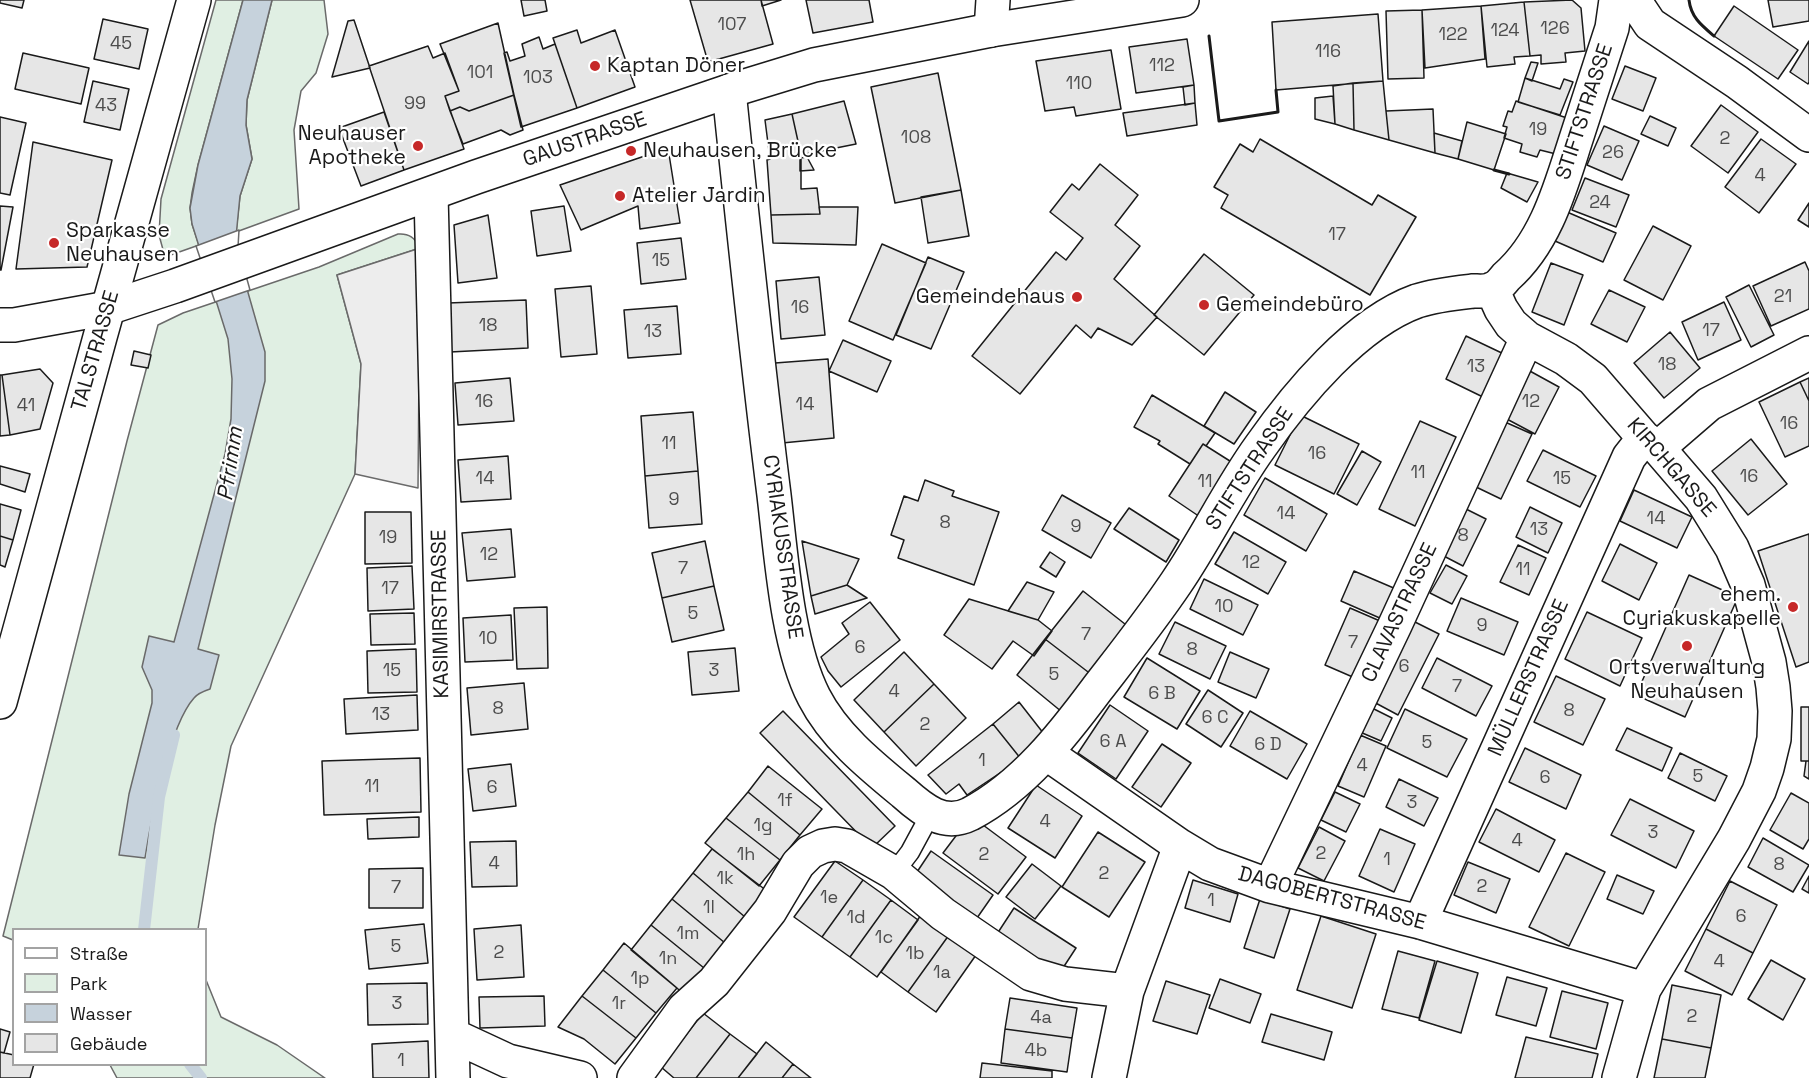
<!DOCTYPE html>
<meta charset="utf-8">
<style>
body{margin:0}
#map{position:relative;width:1809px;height:1078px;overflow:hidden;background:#fff;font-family:"Space Grotesk",sans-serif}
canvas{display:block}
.legend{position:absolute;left:12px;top:928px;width:195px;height:138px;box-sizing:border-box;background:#fff;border:2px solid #a3a3a3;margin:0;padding:8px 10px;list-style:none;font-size:18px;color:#1a1a1a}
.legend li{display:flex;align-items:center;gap:12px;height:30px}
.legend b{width:30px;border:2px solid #a3a3a3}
</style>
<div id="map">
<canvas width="1809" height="1078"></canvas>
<ul class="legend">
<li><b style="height:8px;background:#fff"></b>Straße</li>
<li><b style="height:16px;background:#e0efe3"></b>Park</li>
<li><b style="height:16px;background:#c6d2dc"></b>Wasser</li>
<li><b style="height:16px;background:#e6e6e6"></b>Gebäude</li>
</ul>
</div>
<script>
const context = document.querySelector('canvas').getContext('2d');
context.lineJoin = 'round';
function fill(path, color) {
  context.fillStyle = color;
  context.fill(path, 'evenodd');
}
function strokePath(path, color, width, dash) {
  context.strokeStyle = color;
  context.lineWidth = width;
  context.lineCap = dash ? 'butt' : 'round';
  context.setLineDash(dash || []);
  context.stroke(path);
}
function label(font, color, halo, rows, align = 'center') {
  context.font = font + ' "Space Grotesk",sans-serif';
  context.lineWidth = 4.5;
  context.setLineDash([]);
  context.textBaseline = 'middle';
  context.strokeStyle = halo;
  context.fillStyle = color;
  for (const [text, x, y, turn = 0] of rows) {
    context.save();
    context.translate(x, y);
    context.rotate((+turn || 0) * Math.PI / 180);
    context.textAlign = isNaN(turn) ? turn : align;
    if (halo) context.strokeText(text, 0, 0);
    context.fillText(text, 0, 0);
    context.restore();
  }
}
const green = new Path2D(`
 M216,0H243L198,165L192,193L190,208L192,224L199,245L165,257L159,235L161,199Z
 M272,0H324L328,34L316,73L301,91L294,130L299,209L236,232L240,196L252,159L246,125L247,100Z
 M398,234C409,233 415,238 420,248L337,275L361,364L355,474L231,746L215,825L198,929L14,930L13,940L3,936L127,441L158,325L183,313L319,267Z
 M206,980L221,1017L277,1045L325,1078H117L110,1065L206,1064Z`);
const parking = new Path2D(`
 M420,248L418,488L355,474L361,364L337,275Z`);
const water = new Path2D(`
 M243,0H272L247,100L246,125L252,159L240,196L235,247L265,352V381L198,649L219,655L210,689C204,691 198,693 194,698C169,726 151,820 145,858L119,855L129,794L152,703V690L142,667L149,636L174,642L225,454L231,419L232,379L228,339L192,224L190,208L198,165Z`);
const pier = new Path2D(`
 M239,230L238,247L250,290L215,302L196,246Z`);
const stream = new Path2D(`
 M144,930L159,797L174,735
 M190,1064L201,1078`);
const building = new Path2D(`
 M0,0H24L22,8L0,3Z
 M521,0H545L547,11L524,16Z
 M690,0H761L773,44L708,62Z
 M761,0H781L762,6Z
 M806,0H869L873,22L813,33Z
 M1572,0L1581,8L1585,51L1565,53L1566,62L1541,64V55L1530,56L1524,2Z
 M1768,0H1809V21L1773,27Z
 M1524,2L1530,56L1514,57L1515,64L1487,67L1481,6Z
 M1481,6L1485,59L1425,68L1422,10Z
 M1734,6L1798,50L1778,79L1714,36Z
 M1422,10L1424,78L1388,79L1386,11Z
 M1378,14L1383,81L1276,90L1272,22Z
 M103,19L148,29L139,69L94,59Z
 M354,20L370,68L332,77L348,21Z
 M498,23L514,95L469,111L460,107L450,111L445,96L459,91L440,44Z
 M577,30L581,43L615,30L635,87L577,108L553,38Z
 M539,37L543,49L555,44L577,108L521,127L504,53L507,52L510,61L525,56L522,44Z
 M1187,39L1194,85L1136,93L1129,47Z
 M1809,41V82L1808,84L1790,72Z
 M428,46L433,58L445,53L459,91L445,96L464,149L404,170L369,66Z
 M1111,50L1121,109L1076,116L1074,107L1045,111L1036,61Z
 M23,53L89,68L81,104L15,89Z
 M1531,62L1538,63L1532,81L1525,78Z
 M1625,66L1656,78L1643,111L1612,99Z
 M938,73L961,190L895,203L871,87Z
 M1525,78L1560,89L1564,79L1573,82L1560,115L1518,102Z
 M93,81L129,89L120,130L84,122Z
 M1383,81L1386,111L1389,140L1354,130L1353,83Z
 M1353,83L1354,130L1335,124L1333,86Z
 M1194,85L1195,103L1185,105L1183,87Z
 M514,95L523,130L510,135L501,130L463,144L450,111L460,107L469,111Z
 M1333,96L1335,124L1315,119V98Z
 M844,101L856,144L801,155L792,114Z
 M1516,101L1573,120L1560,155L1540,150L1537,157L1520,152L1522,144L1504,138L1507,127L1503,126L1508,111L1512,112Z
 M1195,103L1197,125L1127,136L1123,113Z
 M1721,105L1758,132L1728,173L1691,146Z
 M1433,109L1435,153L1389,140L1386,111Z
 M384,112L404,170L361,186L339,128Z
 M792,114L801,155V189L817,188L820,214L771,215L767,160L770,159L765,120Z
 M1650,116L1676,128L1668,146L1641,134Z
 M0,117L26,123L10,195L0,193Z
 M1467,122L1506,134L1494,170L1458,159Z
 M1604,126L1639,141L1622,180L1587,165Z
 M1434,133L1462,141L1458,159L1435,153Z
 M1260,139L1372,205L1378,195L1416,217L1370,295L1221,208L1228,195L1214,187L1240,144L1253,152Z
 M1761,139L1796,164L1759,213L1725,187Z
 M33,142L112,160L87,267L16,269Z
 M668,148L680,223L640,229L638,206L581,230L560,185Z
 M807,157L814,170L800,171V158Z
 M1100,164L1138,195L1115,225L1140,246L1114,279L1157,317L1132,345L1098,328L1091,338L1076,325L1020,394L972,356L1056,252L1066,260L1083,238L1050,212L1072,184L1079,190Z
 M1507,173L1538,182L1527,202L1501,188Z
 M1585,178L1629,195L1616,227L1572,210Z
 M961,190L969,236L928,243L921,197Z
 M1809,203V227L1798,220Z
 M0,206L13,207L1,270H0Z
 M564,206L571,251L537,256L531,211Z
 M819,207H858L856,245L773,243L771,215L820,214Z
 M1567,212L1616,233L1603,262L1555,241Z
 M488,215L497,278L458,283L454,225Z
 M1653,226L1691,246L1663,300L1624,280Z
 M681,238L686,279L641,284L637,243Z
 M882,244L926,263L893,340L849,321Z
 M1204,254L1254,295L1204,355L1154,315Z
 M928,257L964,272L931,349L896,335Z
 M1805,262L1809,271V309L1771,326L1753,286Z
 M1551,263L1583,275L1564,325L1532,312Z
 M819,277L825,335L781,339L776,281Z
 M1749,285L1774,335L1751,347L1726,297Z
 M591,286L597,354L561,357L555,289Z
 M1609,290L1645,307L1627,342L1591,324Z
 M526,300L528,348L450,352L448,303Z
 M1724,302L1741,340L1698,360L1682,322Z
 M677,306L681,354L628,358L624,310Z
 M1670,332L1700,368L1664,398L1634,363Z
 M1466,336L1506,355L1485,398L1446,379Z
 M843,340L891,361L877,392L829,371Z
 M134,351L151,355L148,368L131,365Z
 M828,359L834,438L782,443L775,363Z
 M40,369L53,383L40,429L10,435L2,375Z
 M1528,370L1559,387L1535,434L1503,417Z
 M0,375H2L10,435L0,436Z
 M510,378L514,421L458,425L455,383Z
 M1809,378V401L1800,382Z
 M1800,382L1809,401V446L1785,457L1759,402Z
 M1225,392L1256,412L1234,444L1204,426Z
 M1152,395L1215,433L1206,446L1203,444L1190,464L1158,444L1160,441L1134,427Z
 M693,412L698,471L645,476L641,416Z
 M1300,415L1359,444L1334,494L1275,465Z
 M1420,421L1456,437L1415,526L1379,509Z
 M1505,422L1532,434L1501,499L1474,486Z
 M1751,439L1787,484L1748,515L1712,471Z
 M1203,444L1241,468L1206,521L1169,496Z
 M1543,450L1596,476L1580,507L1527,481Z
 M1362,451L1381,462L1357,505L1337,494Z
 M508,456L511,499L461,502L458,460Z
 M0,466L30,474L25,492L0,484Z
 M698,471L702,524L649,528L645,476Z
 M1265,478L1327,514L1306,551L1244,515Z
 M925,480L954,491L952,496L999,512L974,585L898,558L904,540L891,535L904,496L918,501Z
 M1634,490L1692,517L1677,548L1620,521Z
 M1062,495L1111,523L1091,558L1042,530Z
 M0,504L21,510L13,540L0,536Z
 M1462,507L1486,519L1463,566L1438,553Z
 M1530,507L1562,523L1548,553L1516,537Z
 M1129,508L1179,540L1166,562L1114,529Z
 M365,512H411L412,563L365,564Z
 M511,529L515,577L467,581L462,533Z
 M1234,532L1286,562L1268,594L1215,564Z
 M1809,534V662L1796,667L1758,551Z
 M0,536L13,540L5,567L0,565Z
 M705,541L714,586L662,598L652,553Z
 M802,541L859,559L847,585L811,596Z
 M1620,544L1657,563L1639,600L1602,581Z
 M1518,545L1546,558L1529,595L1500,582Z
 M1050,552L1065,562L1056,577L1040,567Z
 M1446,565L1467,576L1452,604L1430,593Z
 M412,566L414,609L368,611L367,568Z
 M1354,571L1396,589L1382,619L1341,601Z
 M1689,575L1738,597L1685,717L1636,695Z
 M1204,579L1258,605L1243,635L1190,609Z
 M1027,582L1054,592L1038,620L1008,611Z
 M847,585L867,598L815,614L811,596Z
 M714,586L724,630L672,642L662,598Z
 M1083,591L1130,628L1092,675L1045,639Z
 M1461,598L1518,622L1504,655L1447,631Z
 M969,599L1038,620L1052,631L1034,656L1013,641L992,669L944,635Z
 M870,602L900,640L841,687L828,671L821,657L849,634L842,623Z
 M547,607L548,668L517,669L514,608Z
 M1350,608L1380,621L1355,678L1325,665Z
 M1587,612L1642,638L1620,686L1565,659Z
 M414,613L415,644L371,645L370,614Z
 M511,615L513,660L465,662L463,618Z
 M1411,620L1439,634L1398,715L1370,700Z
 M1175,622L1226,646L1210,679L1159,654Z
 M1045,639L1092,675L1062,712L1017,675Z
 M735,648L739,691L692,695L688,652Z
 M416,649L417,692L368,693L367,651Z
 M904,652L934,684L884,732L854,700Z
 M1230,652L1269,669L1256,698L1218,682Z
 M1147,658L1200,691L1177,729L1124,697Z
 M1437,658L1492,686L1476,716L1422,688Z
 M1556,676L1605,699L1583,745L1534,722Z
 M524,683L528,729L471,735L467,688Z
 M934,684L966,718L916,766L884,732Z
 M1208,690L1243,713L1221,747L1186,724Z
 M417,695L418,730L346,734L344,699Z
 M1019,702L1044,734L1021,759L993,724Z
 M1110,705L1148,731L1116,779L1078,753Z
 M1801,707H1809V761H1801Z
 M1372,708L1392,718L1381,741L1360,732Z
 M1405,709L1467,739L1447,777L1387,748Z
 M783,711L895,826L872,848L760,733Z
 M1250,711L1307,744L1287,779L1230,746Z
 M993,724L1021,759L967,795L959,784L946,794L928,775Z
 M1627,728L1672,748L1662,771L1616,750Z
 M1360,735L1386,746L1364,797L1338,786Z
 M1162,744L1191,763L1161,807L1132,787Z
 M1525,748L1581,775L1566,809L1509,782Z
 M1680,753L1727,776L1715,801L1668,778Z
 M420,758L421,812L324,815L322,761Z
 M1806,761H1809V779L1804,776Z
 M511,764L516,806L473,811L468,769Z
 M768,766L822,809L800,835L748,792Z
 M1399,779L1438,798L1424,826L1386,807Z
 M1036,785L1082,816L1055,858L1008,828Z
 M748,792L800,835L780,860L726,818Z
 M1335,792L1360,804L1346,832L1321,820Z
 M1791,793L1809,803V839L1803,849L1770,830Z
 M1630,799L1694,831L1676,868L1611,835Z
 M1496,809L1555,840L1539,872L1479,842Z
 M971,816L1026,857L998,894L943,853Z
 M419,817V837L368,839L367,819Z
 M726,818L780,860L759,886L705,843Z
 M1319,827L1345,841L1324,881L1298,868Z
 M1380,829L1415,844L1394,892L1359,876Z
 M1098,832L1145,862L1109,917L1062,887Z
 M1763,838L1809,865L1793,892L1748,867Z
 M516,841L517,886L472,887L470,842Z
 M712,849L767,891L745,917L693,873Z
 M931,851L993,895L977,918L915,875Z
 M1566,853L1605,872L1569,946L1529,927Z
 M835,861L863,880L822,937L794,917Z
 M1468,862L1510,879L1496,913L1454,895Z
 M1032,864L1061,886L1035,919L1006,897Z
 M423,868V908H369V869Z
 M693,873L745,917L725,943L672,899Z
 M1617,875L1654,891L1643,914L1607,899Z
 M1809,876V893L1802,889Z
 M863,880L891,900L850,957L822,937Z
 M1193,880L1238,894L1230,922L1185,908Z
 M1730,881L1777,905L1753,953L1706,929Z
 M672,899L725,943L704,968L651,925Z
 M1260,899L1290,909L1274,958L1244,948Z
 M891,900L918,920L877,977L850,957Z
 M1014,908L1076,948L1059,974L997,934Z
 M921,915L949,935L908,992L881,972Z
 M1321,916L1376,934L1352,1008L1297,990Z
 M424,924L428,963L369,969L365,930Z
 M521,925L524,977L477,980L474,929Z
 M651,925L704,968L684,994L631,950Z
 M1706,929L1753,953L1732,995L1685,971Z
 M949,935L976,955L936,1012L908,992Z
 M624,943L677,988L656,1013L603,970Z
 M1398,951L1435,961L1419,1018L1382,1009Z
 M1771,960L1805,979L1783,1020L1748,999Z
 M1437,961L1478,973L1461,1033L1419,1020Z
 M603,970L656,1013L636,1038L582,996Z
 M1507,977L1547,988L1536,1026L1496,1015Z
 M1220,979L1261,994L1250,1023L1209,1008Z
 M1166,981L1210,995L1197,1034L1153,1021Z
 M427,983L428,1024L368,1025L367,984Z
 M1672,985L1721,995L1711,1048L1662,1039Z
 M1562,991L1608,1003L1596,1049L1550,1037Z
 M544,996L545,1026L480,1028L479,997Z
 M582,996L636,1038L615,1064L584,1039L558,1027Z
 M1010,998L1077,1008L1072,1038L1005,1029Z
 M703,1013L730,1034L696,1078H674L661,1067Z
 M1271,1014L1332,1032L1324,1060L1262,1042Z
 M0,1029L10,1032L4,1053L0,1052Z
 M1005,1029L1072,1038L1067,1072L1001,1063Z
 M730,1034L757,1054L738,1078H696Z
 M1526,1037L1598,1054L1592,1078H1515Z
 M1662,1039L1711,1048L1705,1078H1654Z
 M428,1041L429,1078H373L372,1044Z
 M766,1042L793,1064L782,1078H738Z
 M0,1052L14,1055V1064H34L30,1078H0Z
 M982,1063L1052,1071V1078H980Z
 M793,1064L811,1078H782Z`);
const service = new Path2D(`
 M894,873L910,852L930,815`);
const minor = new Path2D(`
 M1634,0L1650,24L1737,82L1809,135
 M991,30L993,0
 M729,91C743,226 757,360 774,495C781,554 787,645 814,697C834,736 870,765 904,793C923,810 944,827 970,814C1023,786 1062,736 1097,689C1124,654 1151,620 1176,583C1206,539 1229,490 1260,447C1297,394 1356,323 1417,301C1435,295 1455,293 1473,291C1479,291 1486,292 1492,289C1498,287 1502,282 1506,277C1547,241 1561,185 1577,136C1589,100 1600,64 1612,28L1616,0
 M431,194L453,1078
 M1492,289L1501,309L1511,324L1527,338L1566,359L1593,379L1644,438L1658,448L1701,498L1732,548L1748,585L1769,662L1773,687L1775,711L1774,739L1767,768L1759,791L1734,839L1644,989L1619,1078
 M1658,448L1709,404L1809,353
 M0,702L100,337L194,0
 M1046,753L1180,846L1210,864L1270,886L1420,922L1644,989
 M1270,886L1395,625L1527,338
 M1420,922L1629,457L1644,438
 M452,1035L508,1061L580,1078
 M634,1078L684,1009L714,982L770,911L798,864L810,852L823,846L835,844L847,846L894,873L943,914L1031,974L1065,984L1127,991
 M1109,1078L1127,991L1180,846`);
const secondary = new Path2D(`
 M0,325H14L108,308L175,286L476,177L729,91L814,65L991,30L1182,0`);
const wall = new Path2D(`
 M1689,0C1691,17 1701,25 1714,36
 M1209,36L1219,121L1278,112L1276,90
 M1494,170L1509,174`);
const markers = [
 [595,66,6,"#c62828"],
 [418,146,6,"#c62828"],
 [631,151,6,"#c62828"],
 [620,196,6,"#c62828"],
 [54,243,6,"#c62828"],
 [1077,297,6,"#c62828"],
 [1204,305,6,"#c62828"],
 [1793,607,6,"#c62828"],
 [1687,646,6,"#c62828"]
];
const numberNames = [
 ["107",732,25],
 ["126",1555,29],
 ["124",1505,31],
 ["122",1453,35],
 ["45",121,44],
 ["116",1328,52],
 ["112",1162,66],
 ["101",480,73],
 ["103",538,78],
 ["110",1079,84],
 ["99",415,104],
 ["43",106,106],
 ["19",1538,130],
 ["108",916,138],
 ["2",1725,139],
 ["26",1613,153],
 ["4",1760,176],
 ["24",1600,203],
 ["17",1337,235],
 ["15",661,261],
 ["21",1783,297],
 ["16",800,308],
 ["18",488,326],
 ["17",1711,331],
 ["13",653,332],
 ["18",1667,365],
 ["13",1476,367],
 ["16",484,402],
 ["12",1531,402],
 ["14",805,405],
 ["41",26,406],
 ["16",1789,424],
 ["11",669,444],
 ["16",1317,454],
 ["11",1418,473],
 ["16",1749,477],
 ["14",485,479],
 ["15",1562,479],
 ["11",1205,482],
 ["9",674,500],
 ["14",1286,514],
 ["14",1656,519],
 ["8",945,523],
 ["9",1076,527],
 ["13",1539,530],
 ["8",1463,536],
 ["19",388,538],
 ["12",489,555],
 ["12",1251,563],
 ["7",683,569],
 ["11",1523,570],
 ["17",390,589],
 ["10",1224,607],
 ["5",693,614],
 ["9",1482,626],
 ["7",1086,635],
 ["10",488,639],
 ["7",1353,643],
 ["6",860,648],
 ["8",1192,650],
 ["6",1404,667],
 ["15",392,671],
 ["3",714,671],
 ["5",1054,675],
 ["7",1457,687],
 ["4",894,692],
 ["6 B",1162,694],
 ["8",498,709],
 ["8",1569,711],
 ["13",381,715],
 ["6 C",1215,718],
 ["2",925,725],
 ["6 A",1113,742],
 ["5",1427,743],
 ["6 D",1268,745],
 ["1",982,761],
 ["4",1362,766],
 ["5",1698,777],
 ["6",1545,778],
 ["11",372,787],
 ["6",492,788],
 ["1f",785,801],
 ["3",1412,803],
 ["4",1045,822],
 ["1g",763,826],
 ["3",1653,833],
 ["4",1517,841],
 ["2",1321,854],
 ["1h",746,855],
 ["2",984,855],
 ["1",1387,860],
 ["4",494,864],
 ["8",1779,865],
 ["2",1104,874],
 ["1k",725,879],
 ["2",1482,887],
 ["7",396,888],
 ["1e",829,898],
 ["1",1211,901],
 ["1l",709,908],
 ["6",1741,917],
 ["1d",856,918],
 ["1m",688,934],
 ["1c",884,938],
 ["5",396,947],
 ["2",499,953],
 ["1b",915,954],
 ["1n",668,959],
 ["4",1719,962],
 ["1a",942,973],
 ["1p",640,979],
 ["3",397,1004],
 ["1r",619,1004],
 ["2",1692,1017],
 ["4a",1041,1018],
 ["4b",1036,1051],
 ["1",401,1061]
];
const poiNames = [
 ["Kaptan Döner",607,66],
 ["Neuhauser",406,134,"right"],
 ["Apotheke",406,158,"right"],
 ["Neuhausen, Brücke",643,151],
 ["Atelier Jardin",632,196],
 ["Sparkasse",66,231],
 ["Neuhausen",66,255],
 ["Gemeindehaus",1065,297,"right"],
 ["Gemeindebüro",1216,305],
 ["ehem.",1781,595,"right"],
 ["Cyriakuskapelle",1781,619,"right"],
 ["Ortsverwaltung",1687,668,"center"],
 ["Neuhausen",1687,692,"center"]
];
const streetNames = [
 ["STIFTSTRASSE",1585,112,-72],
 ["GAUSTRASSE",585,140,-19],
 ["TALSTRASSE",96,351,-74],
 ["KIRCHGASSE",1671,468,49],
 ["STIFTSTRASSE",1250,469,-57],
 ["CYRIAKUSSTRASSE",782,547,82],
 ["CLAVASTRASSE",1400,613,-65],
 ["KASIMIRSTRASSE",441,614,-91],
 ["MÜLLERSTRASSE",1529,678,-66],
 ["DAGOBERTSTRASSE",1332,899,15]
];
const waterNames = [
 ["Pfrimm",231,464,-82]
];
fill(green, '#e0efe3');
strokePath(green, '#6a6a6a', 1.5);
fill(parking, '#ededed');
strokePath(parking, '#6a6a6a', 1.5);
fill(water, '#c6d2dc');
strokePath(water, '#6a6a6a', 1.5);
fill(pier, '#fff');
strokePath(pier, '#6a6a6a', 1.5);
strokePath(stream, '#c6d2dc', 12);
fill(building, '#e6e6e6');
strokePath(building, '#1a1a1a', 1.5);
strokePath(service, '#1a1a1a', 21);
strokePath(minor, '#1a1a1a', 36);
strokePath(secondary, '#1a1a1a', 36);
strokePath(service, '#fff', 18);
strokePath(minor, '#fff', 33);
strokePath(secondary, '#fff', 33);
strokePath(wall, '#1a1a1a', 3);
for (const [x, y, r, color] of markers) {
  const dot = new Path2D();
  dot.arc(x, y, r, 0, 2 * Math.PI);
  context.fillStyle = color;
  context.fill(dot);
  strokePath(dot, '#fff', 2);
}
label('18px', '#4d4d4d', null, numberNames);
label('21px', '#1a1a1a', '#fff', poiNames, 'left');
label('21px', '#1a1a1a', '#fff', streetNames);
label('italic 22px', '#1a1a1a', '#fff', waterNames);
</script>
